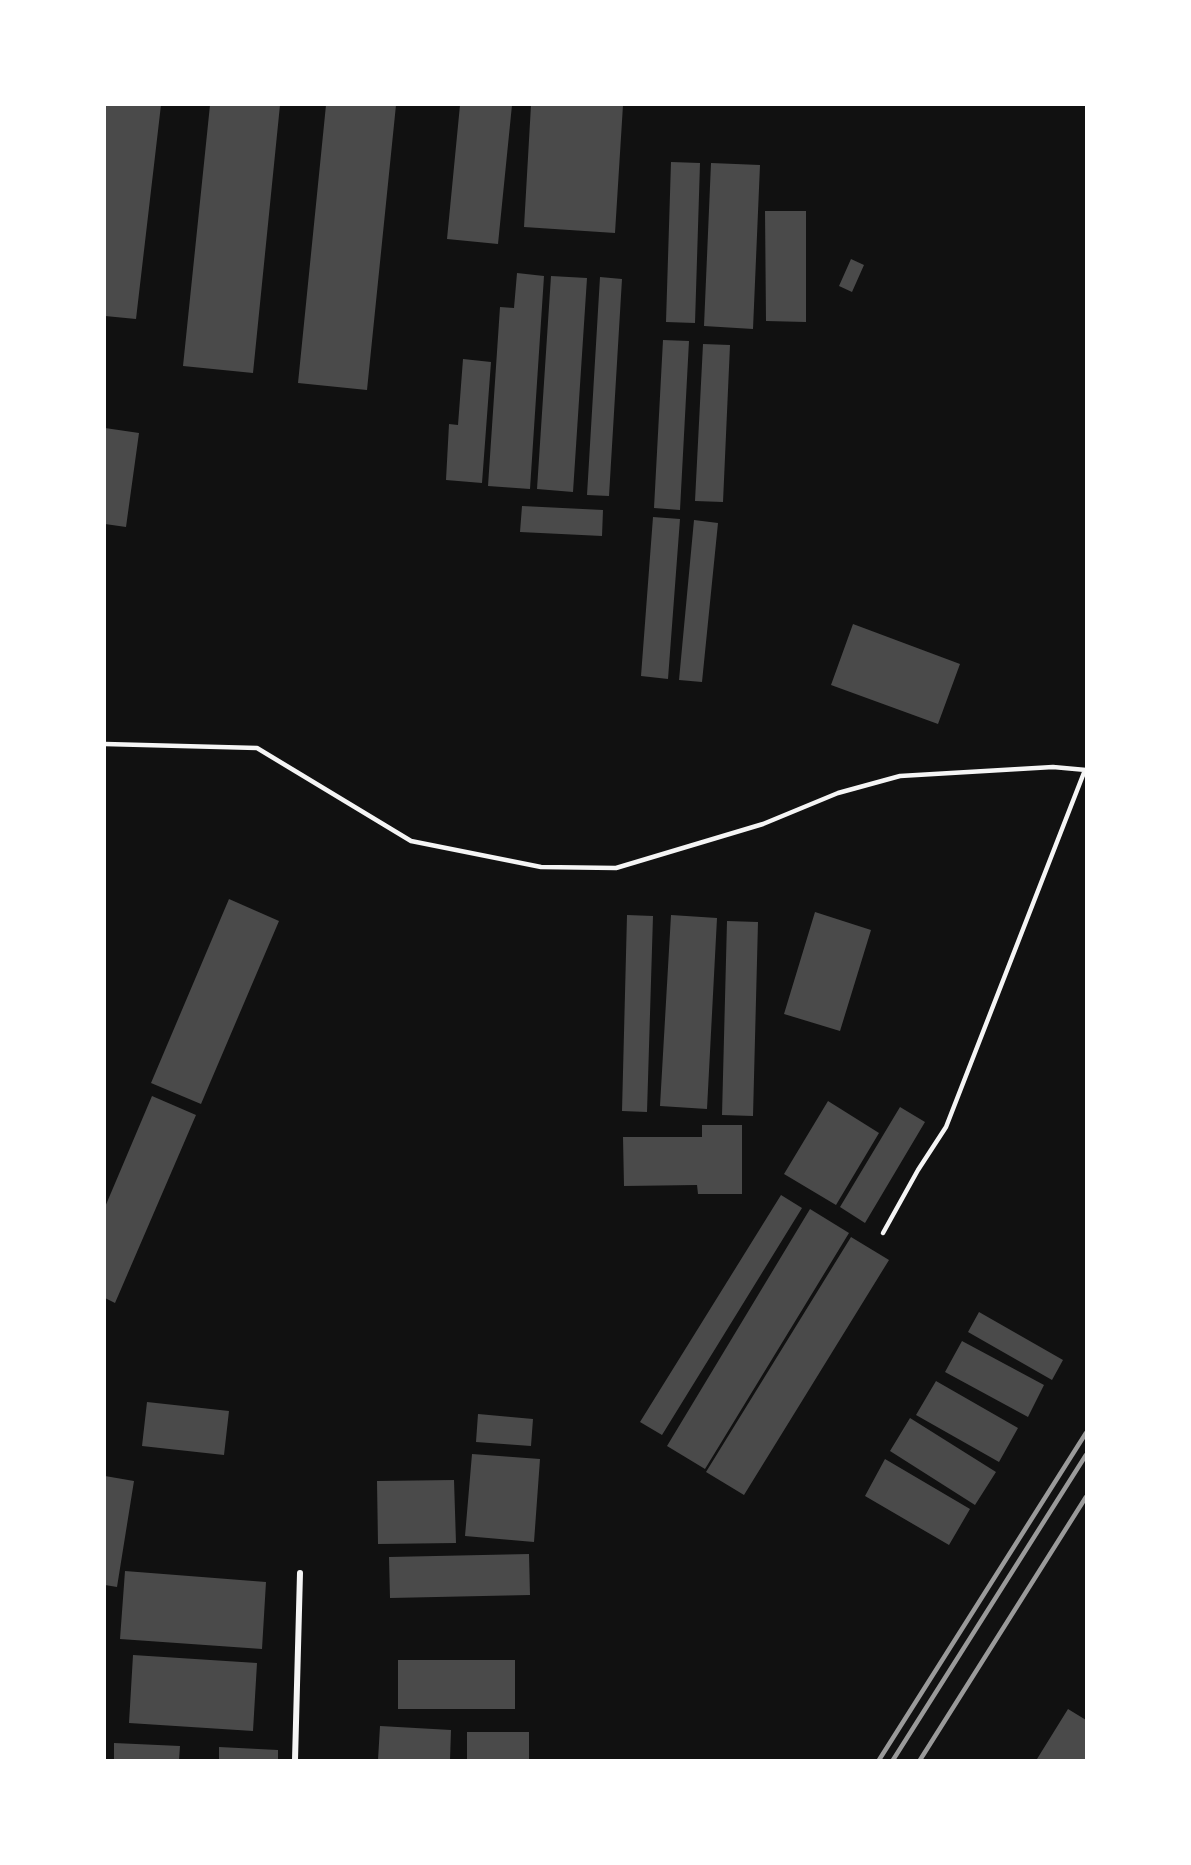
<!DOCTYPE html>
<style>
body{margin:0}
#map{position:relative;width:1191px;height:1865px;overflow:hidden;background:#111;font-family:"Public Sans",sans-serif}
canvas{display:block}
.frame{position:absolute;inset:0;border:106px solid #fff;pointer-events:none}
</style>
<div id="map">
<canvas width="1191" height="1865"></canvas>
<div class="frame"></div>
</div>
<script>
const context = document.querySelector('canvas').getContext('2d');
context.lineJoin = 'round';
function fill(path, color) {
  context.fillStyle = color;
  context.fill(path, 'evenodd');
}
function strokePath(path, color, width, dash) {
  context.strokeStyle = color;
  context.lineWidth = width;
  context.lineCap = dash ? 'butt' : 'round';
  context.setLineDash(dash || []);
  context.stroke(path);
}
const building = new Path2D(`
 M105,105H161L136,319L105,316Z
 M210,105H280L253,373L183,366Z
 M326,105H396L367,390L298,383Z
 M460,105H512L498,244L447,239Z
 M531,105H623L615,233L524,227Z
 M671,162L700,163L695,323L666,322Z
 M711,163L760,165L753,329L704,326Z
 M765,211H806V322L766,321Z
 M851,259L864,265L852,292L839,286Z
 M517,273L544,276L530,489L488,486L500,307L514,308Z
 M551,276L587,278L573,492L537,489Z
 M600,277L622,279L609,496L587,495Z
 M663,340L689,341L680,510L654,508Z
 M703,344L730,345L723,502L695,501Z
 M463,359L491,362L482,483L446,480L449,424L458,425Z
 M105,428L139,433L126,527L105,524Z
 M522,506L603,510L602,536L520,532Z
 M653,517L680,519L668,679L641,676Z
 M694,520L718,523L702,682L679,680Z
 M853,624L960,664L938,724L831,685Z
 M229,899L279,921L201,1104L151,1083Z
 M815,912L871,930L840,1031L784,1014Z
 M627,915L653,916L647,1112L622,1111Z
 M671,915L717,918L707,1109L660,1106Z
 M727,921L758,922L753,1116L722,1115Z
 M152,1096L196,1115L115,1303L105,1298V1207Z
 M828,1101L879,1133L836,1205L784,1174Z
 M900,1107L925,1122L865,1223L840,1207Z
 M702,1125H742V1194H698L697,1185L624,1186L623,1137H702Z
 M781,1195L802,1208L662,1435L640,1422Z
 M810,1209L849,1233L705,1469L667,1446Z
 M851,1237L889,1260L744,1495L706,1472Z
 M979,1312L1063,1360L1052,1380L968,1332Z
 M962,1341L1044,1385L1028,1417L945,1372Z
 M936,1381L1018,1428L999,1462L916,1415Z
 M147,1402L229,1411L224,1455L142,1446Z
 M478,1414L533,1419L531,1446L476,1442Z
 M910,1418L996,1472L975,1505L890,1451Z
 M472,1454L540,1459L534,1542L465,1536Z
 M885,1459L970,1509L949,1545L865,1496Z
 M105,1476L134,1481L117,1587L105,1585Z
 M454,1480L456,1543L378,1544L377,1481Z
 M529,1554L530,1595L390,1598L389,1557Z
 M125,1571L266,1582L262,1649L120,1639Z
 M133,1655L257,1663L253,1731L129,1723Z
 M398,1660H515V1709H398Z
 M1068,1709L1086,1720V1760H1039L1037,1759Z
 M380,1726L451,1730L450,1760H378Z
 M467,1732H529V1760H467Z
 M114,1743L180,1746L179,1760H114Z
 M219,1747L278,1750V1760H219Z`);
const service = new Path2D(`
 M105,744L257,748L411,841L541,867L616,868L763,824L838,793L900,776L1053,767L1086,770
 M883,1233L918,1170L946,1127L1085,770`);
const minor = new Path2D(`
 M295,1760L300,1573`);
const rail = new Path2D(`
 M879,1760L1086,1433
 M893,1760L1086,1455
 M920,1760L1086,1497`);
fill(building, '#4a4a4a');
strokePath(service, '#f5f5f5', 4.5);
strokePath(minor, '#f5f5f5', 6);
strokePath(rail, '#9a9a9a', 4.5);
</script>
